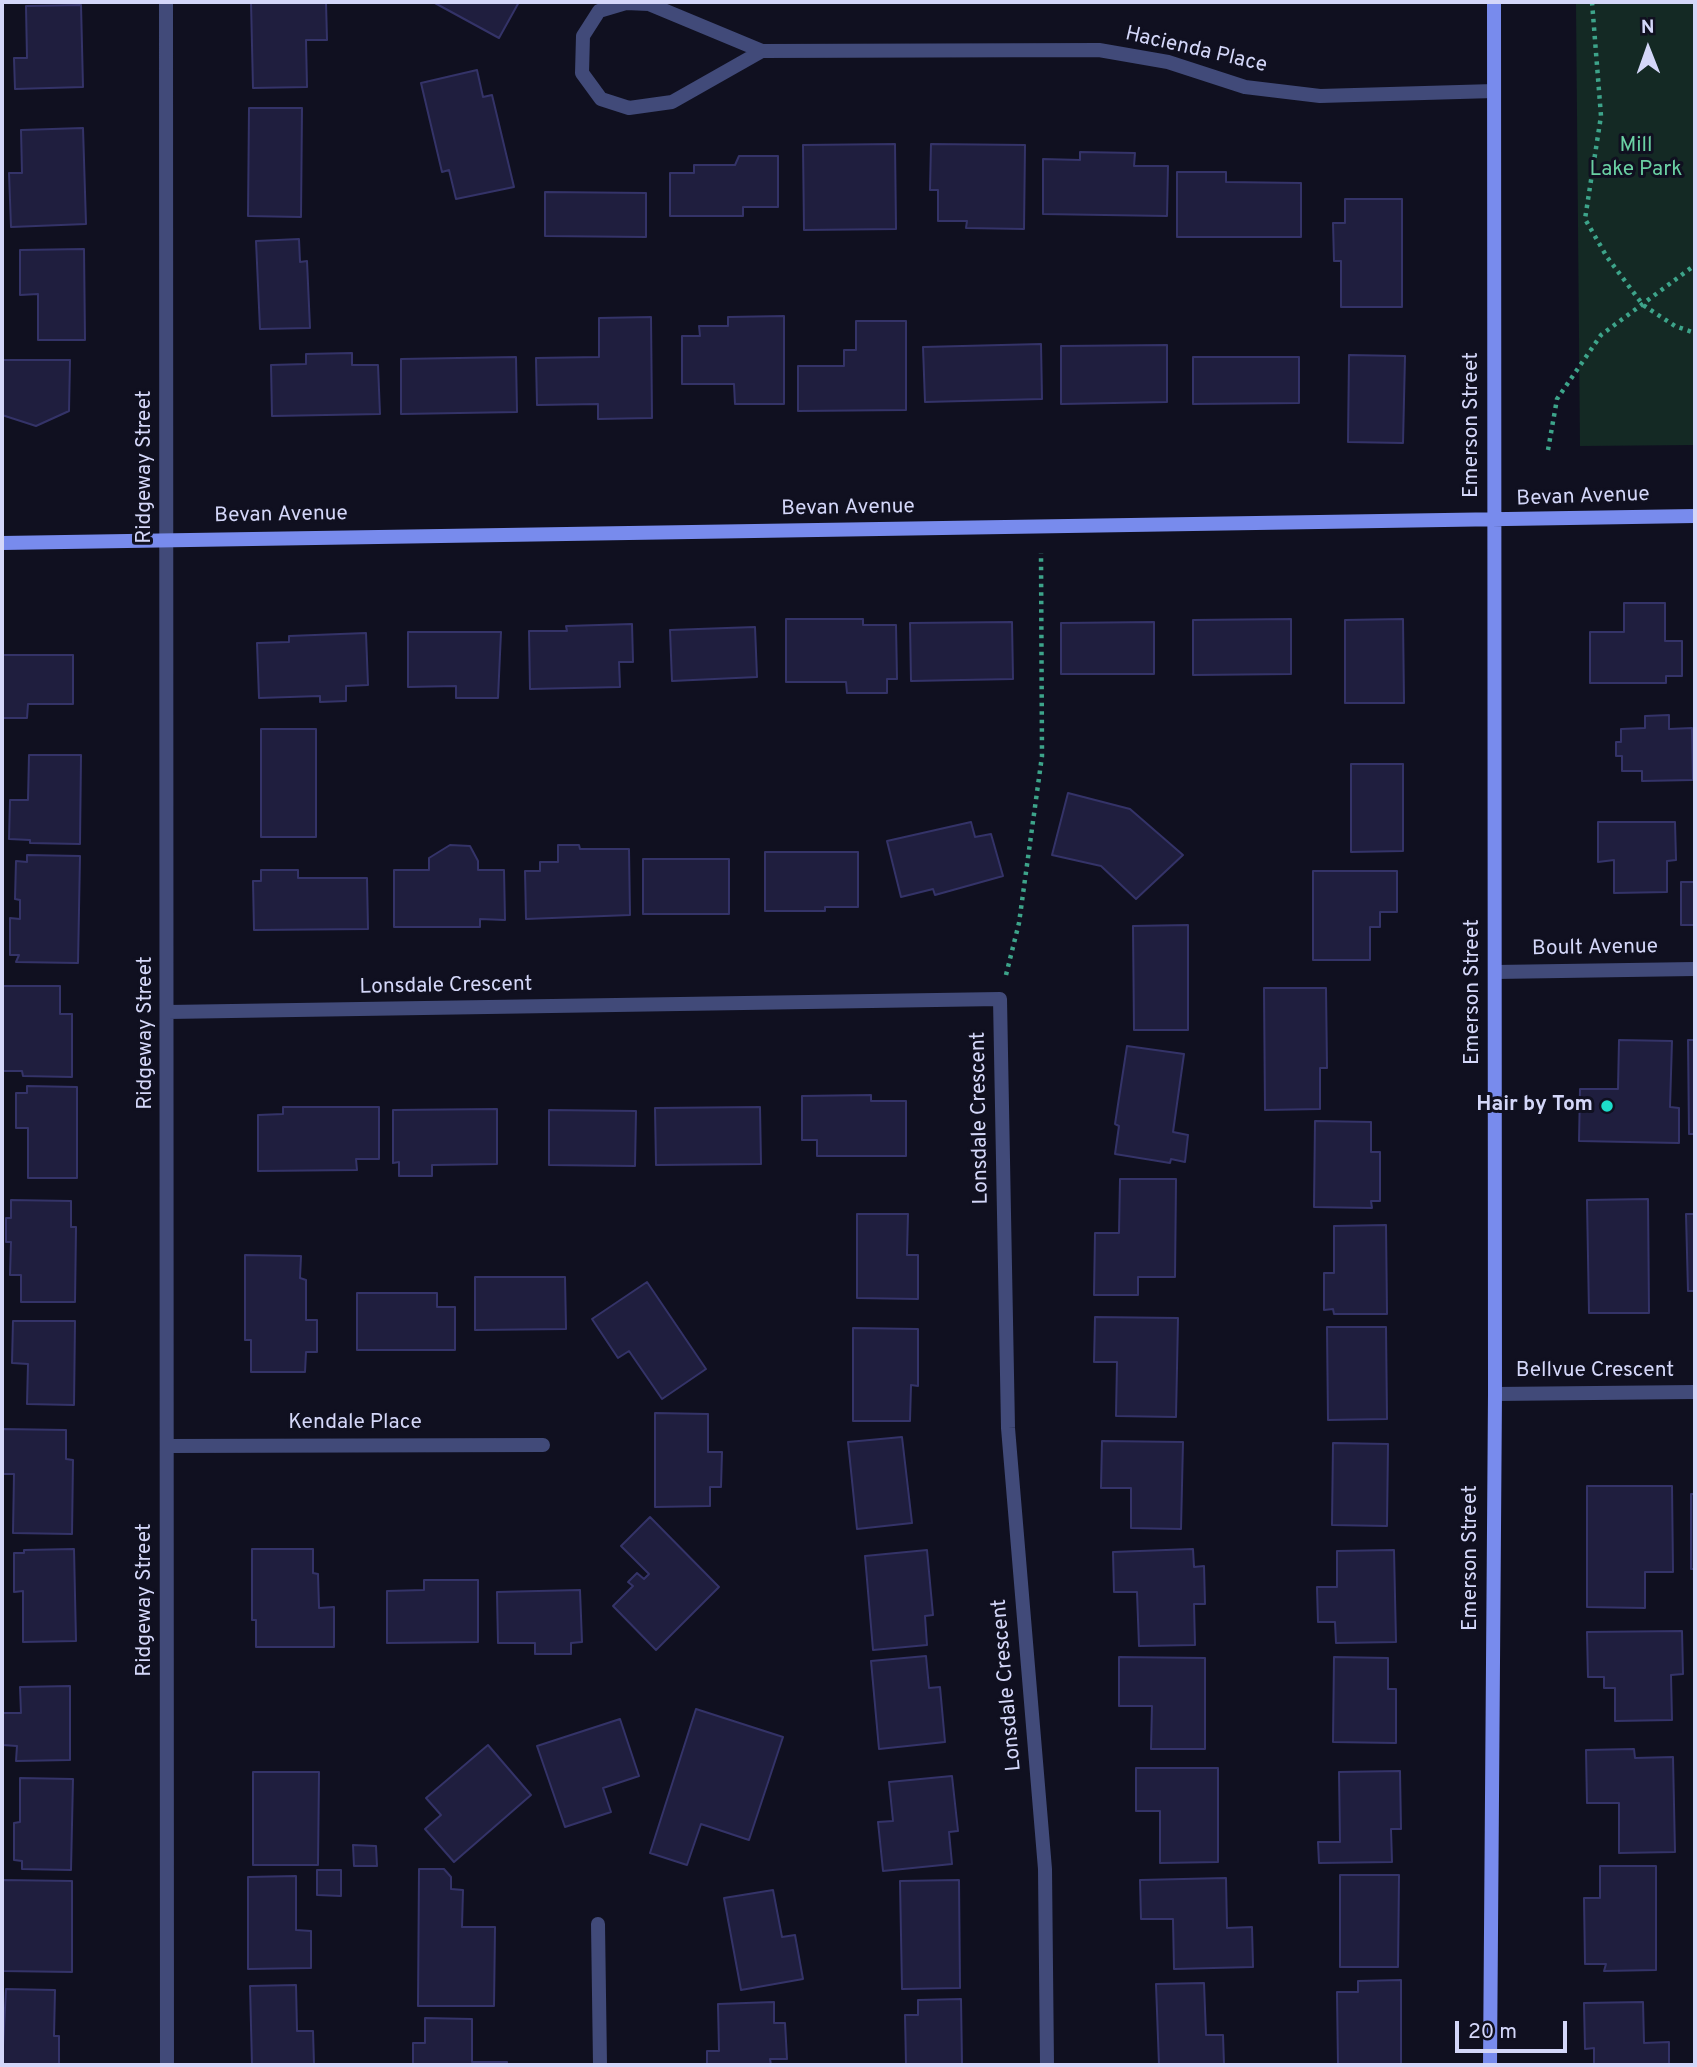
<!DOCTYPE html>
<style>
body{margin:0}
#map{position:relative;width:1697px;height:2067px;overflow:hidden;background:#101020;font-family:Overpass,sans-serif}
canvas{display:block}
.frame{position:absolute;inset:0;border:4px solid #d4d7f9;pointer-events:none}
.north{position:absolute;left:1613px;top:14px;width:70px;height:70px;-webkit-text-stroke:5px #101020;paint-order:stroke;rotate:359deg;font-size:19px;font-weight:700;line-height:28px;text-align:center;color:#d4d7f9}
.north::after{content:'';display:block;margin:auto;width:24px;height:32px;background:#d4d7f9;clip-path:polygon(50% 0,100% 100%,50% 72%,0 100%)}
.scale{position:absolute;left:1455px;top:2021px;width:112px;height:32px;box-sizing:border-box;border:4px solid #d4d7f9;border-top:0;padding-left:9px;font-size:21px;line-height:24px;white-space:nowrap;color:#d4d7f9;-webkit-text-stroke:5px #101020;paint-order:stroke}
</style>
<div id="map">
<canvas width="1697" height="2067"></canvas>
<div class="frame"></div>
<div class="north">N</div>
<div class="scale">20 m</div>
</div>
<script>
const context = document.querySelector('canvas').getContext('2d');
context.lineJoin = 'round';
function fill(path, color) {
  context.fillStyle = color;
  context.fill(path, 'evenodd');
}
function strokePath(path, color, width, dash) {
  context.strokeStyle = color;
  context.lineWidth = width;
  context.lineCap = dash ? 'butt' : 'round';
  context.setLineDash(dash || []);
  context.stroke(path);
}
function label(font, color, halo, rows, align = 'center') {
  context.font = font + ' Overpass,sans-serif';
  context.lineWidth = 6;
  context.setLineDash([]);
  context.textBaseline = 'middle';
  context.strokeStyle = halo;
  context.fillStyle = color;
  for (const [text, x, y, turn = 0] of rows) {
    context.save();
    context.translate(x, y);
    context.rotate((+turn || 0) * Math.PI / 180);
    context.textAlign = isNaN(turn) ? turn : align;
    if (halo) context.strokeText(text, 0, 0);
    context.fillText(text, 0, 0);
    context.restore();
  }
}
const green = new Path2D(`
 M1576,2H1695V445L1580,446Z`);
const building = new Path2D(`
 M251,2H326L327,40H306L307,87L253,88Z
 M433,2H519L499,38Z
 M81,5L83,87L15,89L14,58H27L26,6Z
 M477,70L483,97L492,95L514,187L456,199L449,170L442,172L421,83Z
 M249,108H302L301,217L248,216Z
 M83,128L86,224L11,227L9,173H22L21,130Z
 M895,144L896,229L804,230L803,145Z
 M931,144L1025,145L1024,229L966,228L967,221H938V190H930Z
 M1080,152L1135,153L1134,166H1168L1167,216L1043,214V159L1080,160Z
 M739,156H778V207H743V216H670V173H694V165H735Z
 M1177,172H1226V182L1301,183V237H1177Z
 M545,192L646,193V237L545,236Z
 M1345,199H1402V307H1341V261H1334L1333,223H1345Z
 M299,239L300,262L307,261L310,328L260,329L256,241Z
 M84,249L85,340H38V294L20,295V250Z
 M784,316V404H735L734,384H682V336H700L699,326H728V317Z
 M651,317L652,418L598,419V404L537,405L536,358L599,357V318Z
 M856,321H906V410L798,411V366H844V350H856Z
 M1041,344L1042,399L925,402L923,347Z
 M1167,345V402L1061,404V346Z
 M352,353V365H378L380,414L272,416L271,365L306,364V354Z
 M1349,355L1405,356L1403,443L1348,442Z
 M516,357L517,412L401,414V359Z
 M1193,357H1299V403L1193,404Z
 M2,360H70L69,411L36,426L2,415Z
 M1624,603H1665V641H1682V676H1666V683H1590V632H1624Z
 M786,619H863V625H896L897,679H887V693H847L846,682H786Z
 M1291,619V674L1193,675V620Z
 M1403,619L1404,703H1345V620Z
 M1012,622L1013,679L911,681L910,623Z
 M1154,622V674H1061V623Z
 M632,624L633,662H619L620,687L530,689L529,631H567L566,626Z
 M755,627L757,677L672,681L670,630Z
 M408,632H501L498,698H456V686L408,687Z
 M366,633L368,685L346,686V701L320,702V696L259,698L257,643L289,642V636Z
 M2,655H73V704H28L27,718H2Z
 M1669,715V729L1692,728L1693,780L1642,781V771H1622V756H1616V742H1621V729L1645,728V716Z
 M261,729H316V837H261Z
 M29,755H81L80,844L30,843V840L9,839L10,800H28Z
 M1351,764H1403V851L1351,852Z
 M1068,793L1130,809L1183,855L1136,899L1101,866L1052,855Z
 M971,822L975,837L991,834L1003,876L935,895L933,889L901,897L887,841Z
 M1598,822H1675L1676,860L1667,861V892L1614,893V860L1598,862Z
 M450,845L470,846L478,861V870H504L505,920L480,919V927H394V870H429V858Z
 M558,845H579L580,849H629L630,915L526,919L525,871H540V862H558Z
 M765,852H858V907H825V911H765Z
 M27,855L80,856L78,963L16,962L19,955H10V918L20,919V900L15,899L16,861L27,862Z
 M643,859H729V914H643Z
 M261,870H298V878H367L368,929L254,930L253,881H261Z
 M1313,871H1397V912H1380V927H1370V960H1313Z
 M1681,882H1695V925H1681Z
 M1188,925V1030H1134L1133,926Z
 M2,986H60V1014H72V1077L23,1076L22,1071H2Z
 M1264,988H1326L1327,1068H1320V1109L1265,1110Z
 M1619,1040L1672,1041L1670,1107L1679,1108V1143L1579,1141L1580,1089H1618Z
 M1688,1040H1695V1134H1689Z
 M1127,1046L1184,1054L1173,1132L1188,1135L1185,1162L1171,1159L1170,1163L1115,1154L1119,1126L1115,1124Z
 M27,1086L77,1087V1178H28V1128H16V1093H27Z
 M871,1095V1101H906V1156H817V1140H802V1096Z
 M283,1107H379V1159H356L357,1170L258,1171V1115L283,1114Z
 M760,1107L761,1164L656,1165L655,1108Z
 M497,1109V1164L432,1165V1176H399V1162L393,1163V1110Z
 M549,1110L636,1111L635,1166L549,1165Z
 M1315,1121L1371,1122V1152H1380V1201H1371L1372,1208L1314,1207Z
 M1120,1179H1176L1175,1277H1138V1295H1094L1095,1233H1119Z
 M1648,1199L1649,1313H1589L1587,1200Z
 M11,1200L71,1201V1227H76L75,1302H21V1275H10L11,1242H6V1218H11Z
 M857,1214H908L907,1255H918V1299L857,1298Z
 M1686,1214H1695V1291H1688Z
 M1386,1225L1387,1314H1334L1333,1309L1324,1310V1273H1334V1226Z
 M245,1255L301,1256L300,1278L306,1280V1320H317V1352H306L305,1372H251V1340H245Z
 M475,1277H565L566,1329L475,1330Z
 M647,1282L706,1369L662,1399L629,1351L618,1358L592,1319Z
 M357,1293H437V1307H455V1350H357Z
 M1095,1317L1178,1318L1176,1417L1116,1416L1117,1362H1094Z
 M13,1321H75L74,1405L27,1404L28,1364L12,1363Z
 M1327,1327H1386L1387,1419L1328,1420Z
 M853,1328L918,1329V1386L911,1385L910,1421H853Z
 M655,1413L708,1414V1452H722L721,1487H710V1506L655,1507Z
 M2,1429L66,1430V1459L73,1460L72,1534L13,1533L14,1474H2Z
 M902,1437L912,1523L857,1529L848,1442Z
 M1102,1441L1183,1442L1181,1529L1131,1528V1488H1101Z
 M1333,1443L1388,1444L1387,1526L1332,1525Z
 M1587,1486H1672L1673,1572H1645V1608L1587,1607Z
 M1691,1494H1695V1569H1691Z
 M650,1517L719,1587L656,1650L613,1606L633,1586L628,1582L637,1573L644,1579L649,1574L621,1546Z
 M74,1549L76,1641L23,1642V1591L14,1592V1553H24V1550Z
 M252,1549H313V1573L318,1574L319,1608L334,1607V1647H256V1620H252Z
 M1193,1549L1194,1567L1204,1566L1205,1604H1194L1195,1645L1139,1646L1137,1592H1114L1113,1552Z
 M927,1550L933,1615L925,1616L927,1645L873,1650L865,1556Z
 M1394,1550L1396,1642L1336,1643L1335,1622H1318L1317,1587H1337V1551Z
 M424,1580H478V1642L387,1643V1591L424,1590Z
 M580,1590L582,1642L571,1643V1654H535V1643H498L497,1592Z
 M1682,1631L1683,1674L1671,1675L1672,1720L1615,1721V1688H1604V1677H1588L1587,1632Z
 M926,1656L929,1688L940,1687L945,1742L879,1749L871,1661Z
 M1119,1657L1205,1658V1749H1151L1152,1706H1119Z
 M1334,1657L1388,1658V1689H1396V1743L1333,1742Z
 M70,1686V1760L16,1761L17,1746L2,1745V1713H21L20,1687Z
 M696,1709L783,1737L749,1840L701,1824L687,1865L650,1853Z
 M620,1719L639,1776L603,1788L611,1812L565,1827L537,1746Z
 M488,1745L531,1795L454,1862L425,1829L441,1815L426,1798Z
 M1634,1749L1635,1758L1673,1757L1675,1852L1619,1853V1803H1587L1586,1750Z
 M1136,1768H1218V1862L1160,1863V1811H1136Z
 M1400,1771L1401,1829H1391L1392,1862L1319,1863L1318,1842H1340L1339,1772Z
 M253,1772H319L318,1865H253Z
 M952,1776L958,1831L949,1832L952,1864L883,1871L878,1822L893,1821L889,1782Z
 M20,1778L73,1779L71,1870L22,1869V1861L14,1860V1823L20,1822Z
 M353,1845L376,1846L377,1866H354Z
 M1600,1866H1656V1970L1604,1971L1606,1964H1585L1584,1898H1600Z
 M419,1869H444L451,1877V1889L463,1890L462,1927H495L494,2006H418Z
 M317,1870H341V1896L317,1895Z
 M1340,1875H1399L1398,1967H1340Z
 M296,1876V1930L311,1931V1968L248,1969V1877Z
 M1226,1878L1227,1928L1252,1927L1253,1967L1174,1969L1173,1919H1141L1140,1880Z
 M2,1880L72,1881V1972L2,1971Z
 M959,1880L960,1988L902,1989L900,1881Z
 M773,1890L782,1937L795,1935L803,1979L741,1990L724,1898Z
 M1401,1980V2065H1338L1337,1992H1358V1981Z
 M1204,1983L1206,2035H1223L1224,2065H1159L1156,1984Z
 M296,1985L297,2031H313L314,2065H252L250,1986Z
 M6,1989L55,1990L54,2036H59V2065H2Z
 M961,1999L962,2065H906L905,2015H918V2000Z
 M774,2002V2023H785L787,2059H770L771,2065H707V2051H719L718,2004Z
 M1643,2002L1644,2043L1669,2042V2065H1594V2048L1585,2049L1584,2003Z
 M425,2018L472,2019V2062H507V2065H413V2043H425Z`);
const path = new Path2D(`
 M1592,2L1601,116L1585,219L1607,257L1643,305L1675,326L1695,333
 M1548,450L1557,399L1601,335L1695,265
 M1006,975L1019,923L1042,756L1041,553`);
const street = new Path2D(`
 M166,2L167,2065
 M762,51L672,102L629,108L601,99L582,73L583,36L599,11L626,3L649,4L762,51L1099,50L1168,62L1245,87L1320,96L1494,91
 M1495,972L1695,969
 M168,1012L1000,999L1008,1428L1045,1869L1047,2065
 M1495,1394L1695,1392
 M167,1446L543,1445
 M598,1924L600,2065`);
const secondary = new Path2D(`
 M2,543L1695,516
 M1490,2065L1495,1394L1494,2`);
const markers = [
 [1607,1106,7,"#1dddcb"]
];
const streetNames = [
 ["Hacienda Place",1196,51,13],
 ["Emerson Street",1473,425,-90],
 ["Ridgeway Street",146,467,-90],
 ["Bevan Avenue",1583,498,-2],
 ["Bevan Avenue",848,509,-1],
 ["Bevan Avenue",281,516,-1],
 ["Boult Avenue",1595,949,-1],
 ["Lonsdale Crescent",446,987,-1],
 ["Emerson Street",1474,992,-90],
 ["Ridgeway Street",147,1033,-90],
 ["Lonsdale Crescent",981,1118,-91],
 ["Bellvue Crescent",1595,1372],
 ["Kendale Place",355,1424],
 ["Emerson Street",1472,1558,-90],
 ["Ridgeway Street",146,1600,-90],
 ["Lonsdale Crescent",1008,1685,-95]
];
const parkNames = [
 ["Mill",1636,147],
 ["Lake Park",1636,171]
];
const poiNames = [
 ["Hair by Tom",1593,1106]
];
fill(green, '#142924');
fill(building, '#1f1e3e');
strokePath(building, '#343368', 2);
strokePath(path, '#3da48a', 4.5, [3.5, 5]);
strokePath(street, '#414a79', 14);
strokePath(secondary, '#788bed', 14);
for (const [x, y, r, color] of markers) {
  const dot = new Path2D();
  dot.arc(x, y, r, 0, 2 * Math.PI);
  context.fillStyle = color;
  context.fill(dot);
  strokePath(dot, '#101020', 2.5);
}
label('21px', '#d4d7f9', '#101020', streetNames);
label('21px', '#6ad0a3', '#101020', parkNames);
label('bold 21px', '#d4d7f9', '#101020', poiNames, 'right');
</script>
